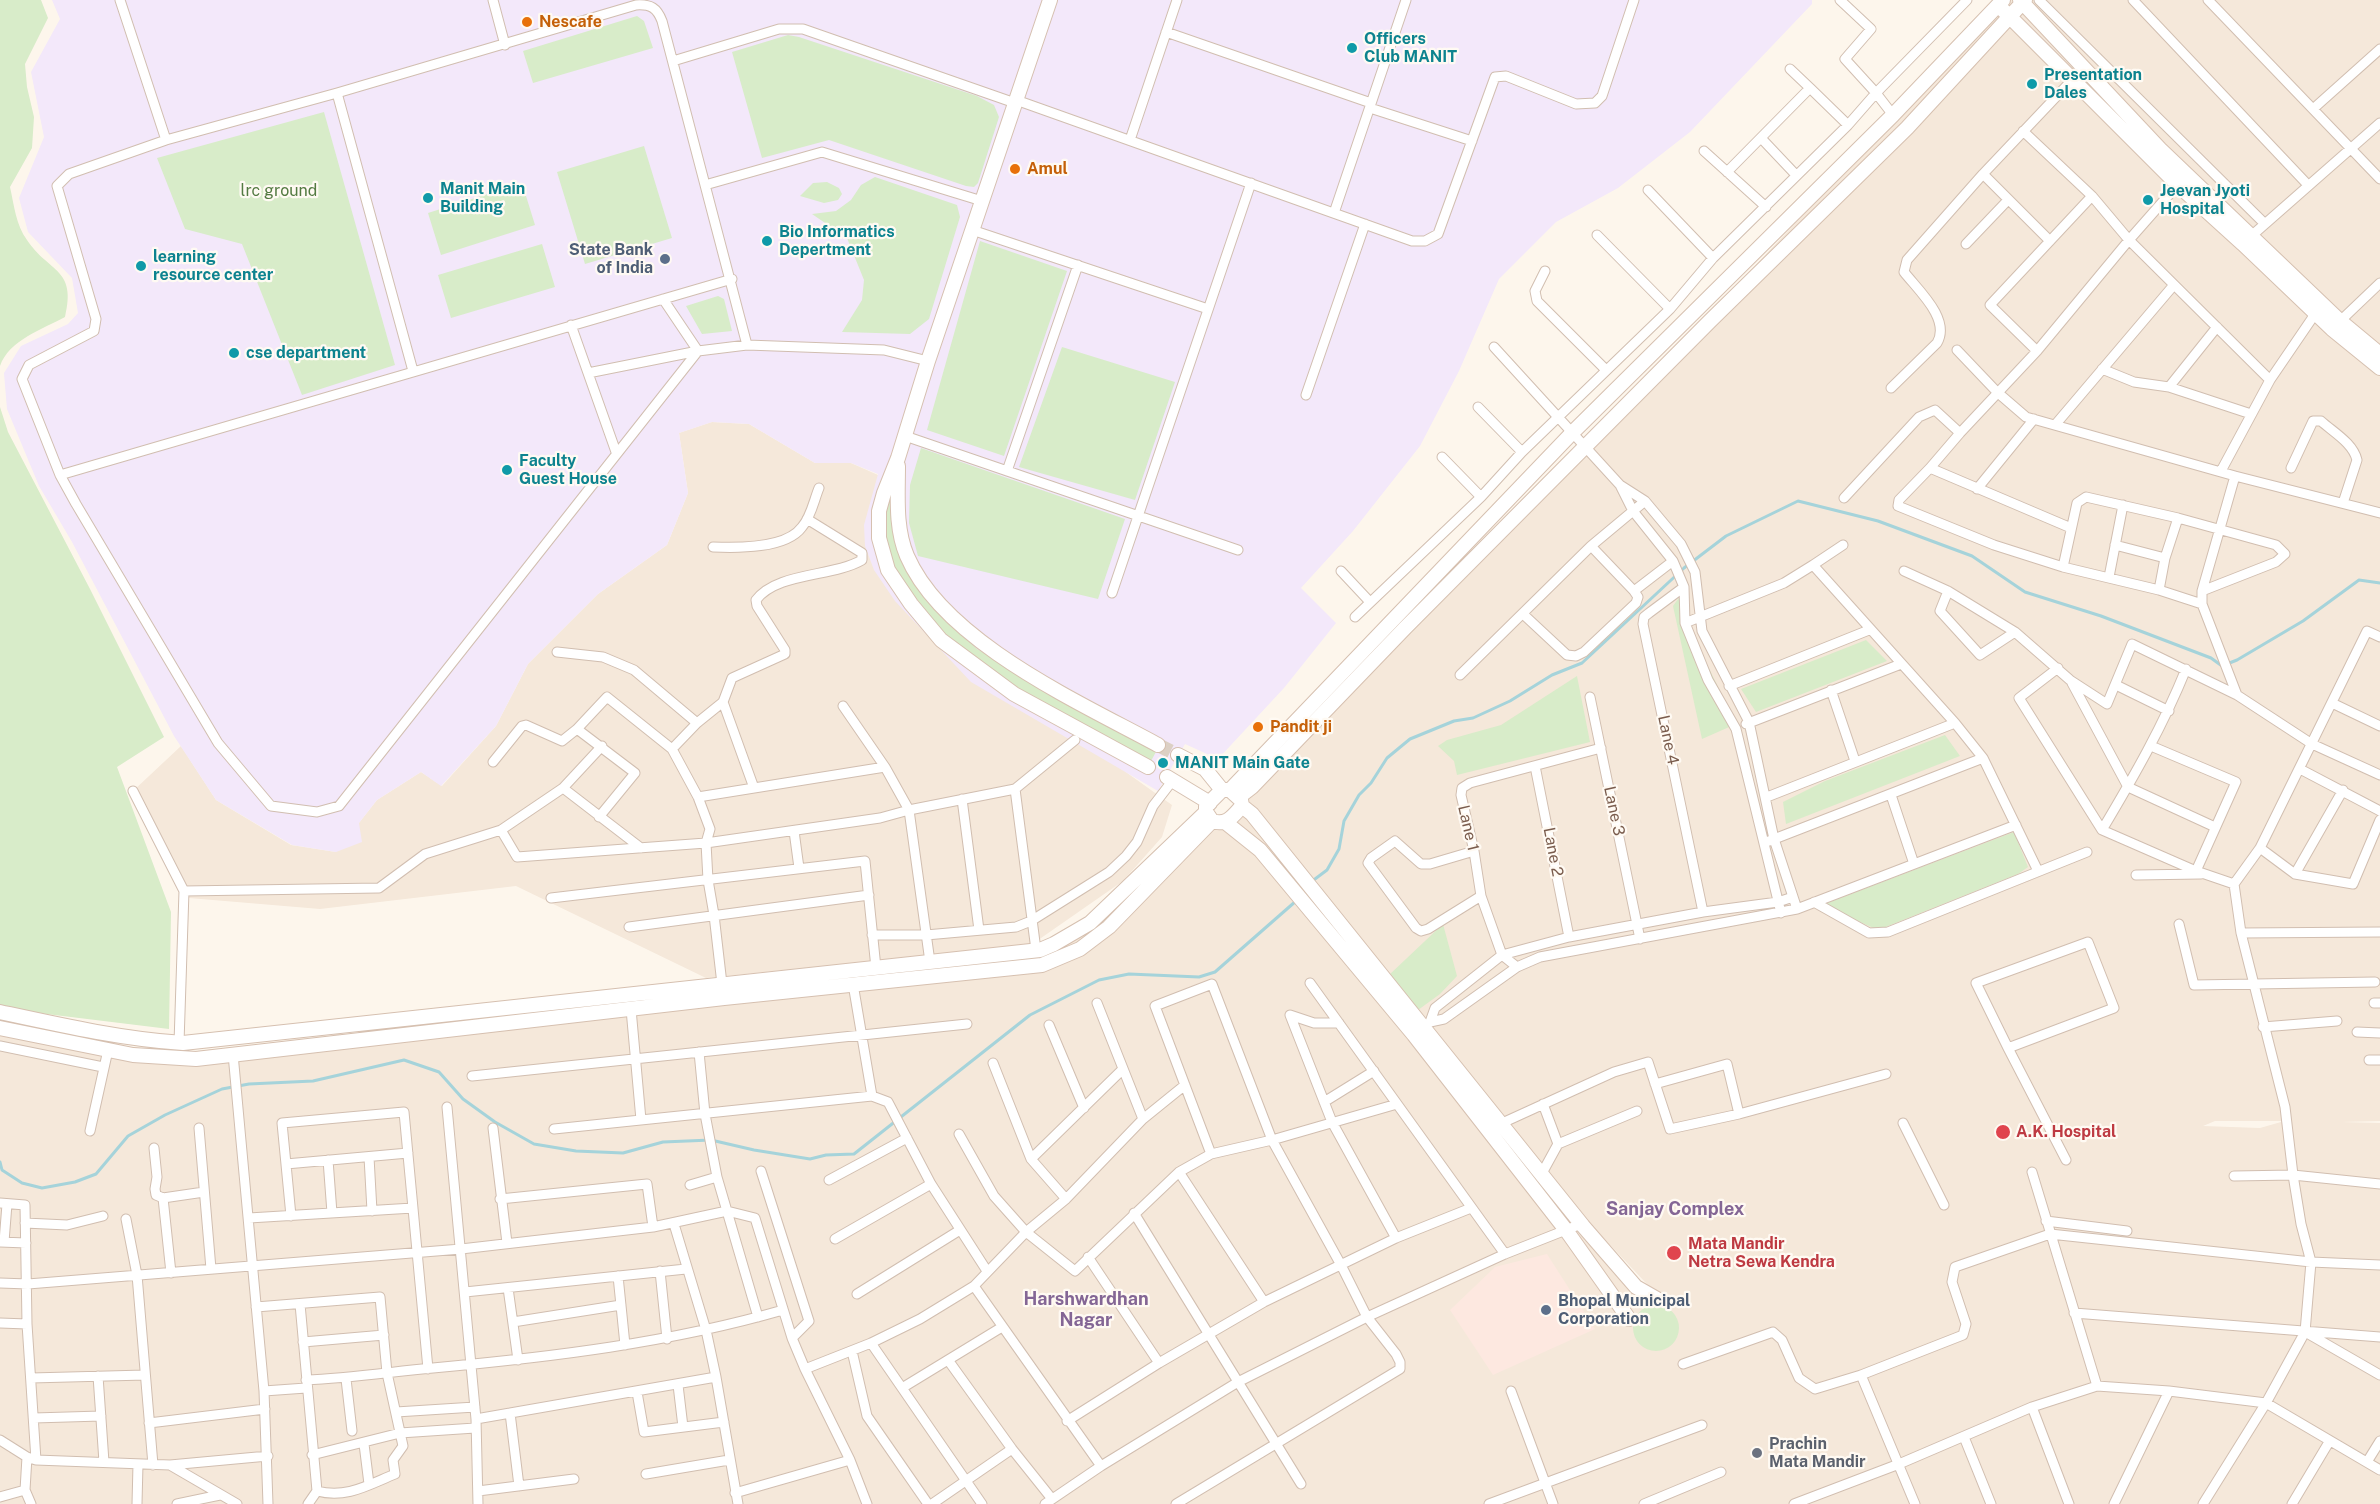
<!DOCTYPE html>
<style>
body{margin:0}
canvas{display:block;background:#fdf6ec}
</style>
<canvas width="2380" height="1504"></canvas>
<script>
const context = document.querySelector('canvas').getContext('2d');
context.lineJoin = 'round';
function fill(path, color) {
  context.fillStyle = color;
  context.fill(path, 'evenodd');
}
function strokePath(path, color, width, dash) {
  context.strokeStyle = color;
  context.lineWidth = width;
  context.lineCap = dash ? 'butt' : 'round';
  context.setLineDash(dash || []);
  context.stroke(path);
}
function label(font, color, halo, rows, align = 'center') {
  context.font = font + ' "Public Sans",sans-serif';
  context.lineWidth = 4.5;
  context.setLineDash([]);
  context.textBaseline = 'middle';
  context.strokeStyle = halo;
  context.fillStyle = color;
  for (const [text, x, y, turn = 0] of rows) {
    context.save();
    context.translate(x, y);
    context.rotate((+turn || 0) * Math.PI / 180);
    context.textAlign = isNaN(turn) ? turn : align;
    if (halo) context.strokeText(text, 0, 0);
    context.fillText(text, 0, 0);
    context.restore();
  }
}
const residential = new Path2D(`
 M2007,0H2380V1121L2341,1122L2380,1123V1504H0V1023L120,1048L188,1052L750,992L1036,959L1134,898L1211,819L1234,815ZM2215,1121H2281V1122L2260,1128L2203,1126ZM1552,1183L1659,1297L1646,1301L1655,1326Z
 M712,422L749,424L815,463H851L878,475L941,640L1172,805L1162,837L1123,881L1031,945L706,978L516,886L320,909L189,898L133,791L181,746L216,800L291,845L336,852L377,800L421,772L442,786L496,726L528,664L598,594L667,545L688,493L679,433Z`);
const commercial = new Path2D(`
 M1547,1254L1595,1329L1493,1375L1450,1310L1495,1267Z`);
const education = new Path2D(`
 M52,0H1812V4L1690,132L1618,188L1556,222L1499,279L1459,371L1420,446L1353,531L1301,588L1336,623L1284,688L1218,759L1185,744L1158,791L971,682L895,601L874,570L865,546L864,525L878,474L851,463H815L749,424L712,422L679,433L688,493L667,545L598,594L528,664L496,726L441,786L421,772L377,800L359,823L362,842L336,852L292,845L216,800L174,736L72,542L39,486L7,409L4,373L21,346L68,324L78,313L72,278L28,232L19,198L44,137L31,72L60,19Z`);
const green = new Path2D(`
 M0,0H41L48,18L25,64L27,87L34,117L32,148L10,187C14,205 16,225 27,240C49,273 77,268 65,317C43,329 9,340 0,366Z
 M637,16L644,21L653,48L533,83L523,51Z
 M788,35L799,37L977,96L994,105L999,117L978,183L974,187L966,186L829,140L762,158L732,52Z
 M324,112L395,365L302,395L242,244L185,229L157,158Z
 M644,146L672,238L585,264L557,172Z
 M875,177L957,205L960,217L929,319L910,334L842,332L862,300L864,280L847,238L812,214L836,211L851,200L861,185Z
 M827,182L839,188L842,194L838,200L824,203L800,196L813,183Z
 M522,183L535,225L441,255L428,213Z
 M980,241L1067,271L1004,456L927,430Z
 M542,244L555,287L451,318L438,275Z
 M718,296L724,299L732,331L702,334L686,306Z
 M1062,347L1175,382L1135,500L1019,467Z
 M0,407L8,432L90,589L164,737L117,767L171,912L169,1029L30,1012L0,1005Z
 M921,448L1125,519L1098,599L918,556L909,523L910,485Z
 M895,481C895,501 894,522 897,542C903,581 949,622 977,649L1157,750L1151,761L1009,685L972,660L946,635L905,585L891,561L886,537L885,509Z
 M1681,595L1687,623L1736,724L1702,739L1673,606Z
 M1866,640L1887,661L1756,712L1741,689Z
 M1577,676L1590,742L1457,775L1454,761L1438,746L1447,740L1501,725Z
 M1945,735L1960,756L1786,824L1783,802L1825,781Z
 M2014,832L2028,867L2018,874L1878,930L1822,905Z
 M1443,924L1457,976L1440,994L1418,1010L1388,976Z
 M1633 1328a23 23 0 1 1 46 0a23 23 0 1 1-46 0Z`);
const stream = new Path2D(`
 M1311,882L1327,870L1339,849L1344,821L1359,795L1371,783L1387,758L1410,739L1454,721L1473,718L1510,701L1552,675L1582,663L1684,568L1726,536L1798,501L1878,521L1972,556L2025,592L2101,616L2211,658L2222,666L2237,660L2303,621L2359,580L2380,583
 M0,1162L2,1170L22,1183L42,1188L75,1182L96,1174L128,1136L165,1115L222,1089L249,1084L313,1081L404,1060L439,1072L463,1099L495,1122L534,1144L576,1151L623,1153L663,1142L711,1140L754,1150L810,1159L826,1155L854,1154L1030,1015L1099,980L1129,974L1199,977L1215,972L1296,901`);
const secondaryTunnel = new Path2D(`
 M1158,745L1178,755`);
const street = new Path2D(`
 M120,0L166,140
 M493,0L505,45
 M1840,0L1871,29L1845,59L1876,93L1893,115
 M2039,0L2265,224
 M2133,0L2308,185
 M2208,0L2380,179
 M1166,32L1371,103
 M673,61L779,29H803L1015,103
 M1790,69L1810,88
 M337,93L413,371
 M1016,100L1412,241H1425L1438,234L1495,77L1506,76L1576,104L1595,103L1602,96L1634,0
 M1370,108L1472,141
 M2313,109L2380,49
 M2023,131L2092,196L2129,240L2270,380
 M1761,138L1796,175
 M1130,140L1177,0
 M1704,151L1766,207
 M1727,172L1810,88L1848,125
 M1983,174L2050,241
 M705,185L822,152L982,201
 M1648,190L1713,258
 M1334,213L1406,0
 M972,230L1208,309
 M1597,235L1670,309
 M2249,238L2380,123
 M1966,244L2008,200
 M1545,271L1535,291L1537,301L1606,370
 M663,299L698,351L339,806L317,812L271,806L218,743L76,504L60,475L22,379L29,365L94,331L96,319L57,186L69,174L166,140L337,93L636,5C651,4 657,8 662,21L747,345
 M571,325L616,452
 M2336,325L2380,283
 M1957,350L1997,392L2026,417L2235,476L2380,513
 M2037,351L1990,305L2092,196
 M2102,369L2134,382L2169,387L2251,414
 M588,373L698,351L747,345L884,350L928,361
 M2169,387L2217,327
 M1891,388L1937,343C1951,319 1918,290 1904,272L1907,260L1983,174L2073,79
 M1306,395L1365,224
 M1478,407L1522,452
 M2055,425L2173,286
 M1960,433L2037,351L2129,240L2181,181
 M905,436L1238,550
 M1442,457L1481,497
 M1930,468L1899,500L1898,506L1994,545L2063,567L2159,590L2202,604
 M2291,468L2313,421H2321C2333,432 2353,443 2357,460L2343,503
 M1007,471L1078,265
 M2221,471L2270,380L2315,314
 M60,475L732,279
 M2235,476L2202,591V604L2237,695
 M1620,485L1633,511L1673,561L1684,587L1685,623L1708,680L1736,729L1781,913
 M1977,489L2034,419
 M1844,498L1919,417L1935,410L1960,433L1930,468L2071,528
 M2115,545L2165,558
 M1591,546L1634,591
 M713,547C737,548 786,549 802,527C811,517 814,500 819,488
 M1813,565L1843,545
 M2063,567L2077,503L2086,497L2178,518L2276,545L2285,554L2276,562L2202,591
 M1341,571L1370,602
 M1904,571L1948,591L2015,632L2070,680L2107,704L2132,644L2237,695L2312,744L2380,775
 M2109,577L2123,505
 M1684,587L1649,613L1644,617L1643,624L1703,912
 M2159,590L2165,558L2178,518
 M1948,591L1940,611L1980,655L2015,632
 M1112,593L1251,183
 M1523,614L1567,655L1576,656L1584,652L1636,603L1638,597L1634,591L1673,561
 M1355,617L1481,497L1522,452L1670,309L1713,258L1848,125L1876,93L1967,0
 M1685,623L1784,583L1813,565L1955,723L1983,758L2038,871
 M557,652L603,657L634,670L697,723
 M2058,668L2019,698L2102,830L2196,871L2234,884
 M1460,675L1591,546L1645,501
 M2072,683L2128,787L2215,827
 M2116,685L2169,711
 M1729,686L1869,630
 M1831,690L1855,761
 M1590,697L1640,939
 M723,702L754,788
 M2332,703L2380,726
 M843,706L885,767
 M1746,724L1901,664
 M577,729L635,773L599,817
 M2151,746L2236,782L2196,871
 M672,749L697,723L723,702L732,678L785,654V650L757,606L756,600C777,572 833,577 862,560V553L807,519
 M493,762L522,726L526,725L562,741L577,729L607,697L672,749L698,797L710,829L706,843L708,880L714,915L722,984
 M1535,766L1569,937
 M2300,769L2380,811
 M563,788L641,848
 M1015,789L1036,950
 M133,791L184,891L179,1043
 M1891,795L1914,864
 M698,797L885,767L909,810L930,962
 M1767,797L1955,723
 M962,799L979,930
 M501,830L517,857L706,843L880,818L909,810L1015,789L1075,740
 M2102,830C2133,778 2163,726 2186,669
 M794,831L799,868
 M1769,841L1983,758
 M2260,848L2295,874L2353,884L2380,820
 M1474,851L1430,864H1421L1395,841L1371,858L1368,863L1416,928L1421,931L1428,929L1481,896
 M2295,874L2343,790
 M2136,875L2201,874
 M184,891L379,888L425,854L501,830L563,788L602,746
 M551,898L865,861L876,968
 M1814,902L1869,933L1888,932L2087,852
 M1797,909L2016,825
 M2179,924L2194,985L2375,982
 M629,927L869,895
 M2241,933L2380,932
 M872,935H926L1016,927L1031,921L1109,872L1126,856L1137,842L1153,806L1173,780
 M1517,967L1502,955L1481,896L1474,851L1461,795L1462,788L1470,783L1601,748
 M1310,983L1505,1254
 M853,984L872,1096
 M1097,1003L1143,1119
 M2374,1003H2380
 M631,1009L641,1120
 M1430,1022L1435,1008L1502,955L1569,937L1703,912L1778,902L1793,897
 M1339,1023H1314L1290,1015L1332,1122L1396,1238
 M1049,1025L1084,1108
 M2263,1027L2337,1021
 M1420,1030L1430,1022L1444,1019L1517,967L1540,957L1797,909L1774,839L1749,722L1702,631L1695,572L1681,544L1645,501L1620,485L1494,347
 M2357,1032L2380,1033
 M0,1046L103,1067
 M2008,1048L2114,1008L2088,942L1976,983L2008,1048L2066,1160
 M699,1052L705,1114L717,1177L758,1317
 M233,1054L264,1391L268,1504
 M2369,1060H2380
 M993,1063L1031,1159L1066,1199
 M472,1076L967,1024
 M1655,1084L1727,1064L1739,1114
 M1324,1102L1374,1071
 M447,1107L476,1419L478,1504
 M1903,1123L1944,1205
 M1500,1124L1614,1072L1648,1062L1670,1129L1739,1114L1886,1074
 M199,1128L211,1269
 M493,1128L507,1243
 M554,1129L872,1096L888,1102L931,1184L987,1271
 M90,1131L108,1050
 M959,1134L994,1196L1026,1232L1075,1271L1179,1172L1211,1154L1272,1140L1397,1104
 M1558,1144L1637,1111
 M154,1148L157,1177L155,1189L156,1195L163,1198L204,1192
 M369,1157L372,1211
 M1031,1159L1123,1069
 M328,1160L332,1213
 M286,1164L408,1153
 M761,1171L809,1321L792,1338
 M1179,1172L1264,1302
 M2032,1172L2097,1386
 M1541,1175L1558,1144L1543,1104
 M2234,1176L2293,1175L2380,1184
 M829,1180L907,1138
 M690,1185L717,1177
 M163,1198L171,1273
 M500,1199L647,1184L653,1227
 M0,1203L25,1205L27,1324L36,1460
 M1134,1213L1301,1484
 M291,1216L282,1123L404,1112L428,1369
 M249,1218L413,1208
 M126,1219L137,1275L153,1465
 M2046,1221L2127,1231
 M25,1223L67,1225L103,1216
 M674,1224L706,1330L716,1377L738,1504
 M835,1239L931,1184
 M0,1242L26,1243
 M4,1242L7,1204
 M1088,1257L1159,1363
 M660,1271L667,1339
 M618,1276L625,1345
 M0,1283L28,1284L461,1249L653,1227L727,1211L755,1218L792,1338L805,1369L850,1460L867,1504
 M974,1286L1101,1466
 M508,1288L518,1360
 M465,1292L686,1269
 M857,1294L960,1230
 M300,1304L317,1491L308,1504
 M256,1307L380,1297L387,1373L403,1446L393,1460L395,1474C368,1485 346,1499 317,1491
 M2074,1313L2380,1337
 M513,1322L621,1305
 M0,1323L27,1324
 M2307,1333L2380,1375
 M303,1342L384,1335
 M871,1343L982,1504
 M852,1351L867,1416L928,1504
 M948,1360L1012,1449L1052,1499
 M1683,1364L1773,1332L1782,1340L1799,1378L1815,1389L1861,1375L1963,1335L1966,1324L1952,1282L1955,1267L2050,1234L2311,1262L2380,1265
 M805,1369L871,1343L920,1319L974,1286L1026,1232L1066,1199L1143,1119L1185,1085
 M1861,1375L1915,1504
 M98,1376L104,1462
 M31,1378L145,1375
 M346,1379L352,1431
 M306,1380C349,1378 390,1372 433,1368C551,1357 669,1343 783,1310
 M678,1385L683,1427
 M902,1388L1002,1327
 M264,1391L306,1388
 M1511,1391L1553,1504
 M637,1392L644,1432L724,1422
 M2032,1407L2069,1504
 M396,1412L475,1407
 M510,1413L519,1486
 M34,1418L101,1416
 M476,1419L716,1377
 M1067,1421L1159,1363L1264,1302L1396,1238L1471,1208
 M149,1423L265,1409
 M1964,1437L1991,1504
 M0,1440L27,1457L36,1460L170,1465L268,1456
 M364,1444L369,1484
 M312,1455L400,1433L475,1428
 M27,1457L25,1490L31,1504
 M2367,1462L2380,1441
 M170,1465L237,1504
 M646,1474L729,1460
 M478,1491L574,1479
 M735,1493L850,1460
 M0,1497L25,1490
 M137,1504L138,1464
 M177,1504L220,1495
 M932,1504L1012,1449
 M1045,1504L1101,1466L1238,1382L1367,1317L1505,1254L1581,1224
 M1176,1504L1400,1369V1362L1396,1354L1367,1317L1341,1265L1272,1140L1212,984L1155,1006L1211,1154
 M1489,1504L1702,1425
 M1644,1504L1721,1472
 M1794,1504L1899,1464L2032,1407L2097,1386L2169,1391L2266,1403L2380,1470
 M2114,1504L2169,1391
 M2203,1504L2266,1403L2305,1332L2311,1262L2301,1224L2293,1175L2285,1107L2241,933L2234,884L2260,848L2367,631L2380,637
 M2292,1504L2329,1442`);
const secondary = new Path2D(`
 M1050,0L928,361L898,458L884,493L879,511V538L888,570L911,604L941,640L1014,694L1148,767
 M2020,0L2160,149L2340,321L2380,354
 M2003,10L2178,185L2243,244L2332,329L2380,368
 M898,466C898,496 895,528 907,556C944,642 1079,702 1158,745
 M1178,755L1205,769L1222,790H1230L1241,800L1242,806C1233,816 1227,826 1212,821L1206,812V806L1222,790
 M1167,777L1210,803
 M1230,790L1572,433L1893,115L2003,0
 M1239,797L1252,787L1405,628L1710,321L1907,128L2025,0
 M1242,806L1252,814L1583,1226L1636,1287L1657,1299
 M1225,822L1260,850L1414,1035L1566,1230L1629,1319
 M0,1012C60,1025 122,1039 183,1043L1040,950L1054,944L1090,923L1206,812
 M0,1028L133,1055L196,1059L724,998L1042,965L1080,949L1109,927L1212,821`);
const markers = [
 [527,22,6,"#e8710a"],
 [1352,48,6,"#0f9aa8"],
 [2032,84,6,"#0f9aa8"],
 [1015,169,6,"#e8710a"],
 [428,198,6,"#0f9aa8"],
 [2148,200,6,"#0f9aa8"],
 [767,241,6,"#0f9aa8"],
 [665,259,6,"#5c6f8a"],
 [141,266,6,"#0f9aa8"],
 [234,353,6,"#0f9aa8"],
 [507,470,6,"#0f9aa8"],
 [1258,727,6,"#e8710a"],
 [1163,763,6,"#0f9aa8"],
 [2003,1132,8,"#e0444e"],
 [1674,1253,8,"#e0444e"],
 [1546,1310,6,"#5c6f8a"],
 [1757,1453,6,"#6b7280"]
];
const foodNames = [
 ["Nescafe",539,22],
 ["Amul",1027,169],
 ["Pandit ji",1270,727]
];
const cultureNames = [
 ["Officers",1364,39],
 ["Club MANIT",1364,57],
 ["Presentation",2044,75],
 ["Dales",2044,93],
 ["Manit Main",440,189],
 ["Building",440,207],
 ["Jeevan Jyoti",2160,191],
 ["Hospital",2160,209],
 ["Bio Informatics",779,232],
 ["Depertment",779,250],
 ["learning",153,257],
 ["resource center",153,275],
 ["cse department",246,353],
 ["Faculty",519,461],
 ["Guest House",519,479],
 ["MANIT Main Gate",1175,763]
];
const parkNames = [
 ["lrc ground",279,191]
];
const serviceNames = [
 ["State Bank",653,250],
 ["of India",653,268],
 ["Bhopal Municipal",1558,1301,"left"],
 ["Corporation",1558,1319,"left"]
];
const streetNames = [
 ["Lane 4",1668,740,78],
 ["Lane 3",1614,811,78],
 ["Lane 1",1468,828,77],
 ["Lane 2",1553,852,79]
];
const healthNames = [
 ["A.K. Hospital",2016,1132],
 ["Mata Mandir",1688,1244],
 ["Netra Sewa Kendra",1688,1262]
];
const worshipNames = [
 ["Prachin",1769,1444],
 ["Mata Mandir",1769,1462]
];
const neighbourhoodNames = [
 ["Sanjay Complex",1675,1209],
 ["Harshwardhan",1086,1299],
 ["Nagar",1086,1320]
];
fill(residential, '#f5e8da');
fill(commercial, '#fde8e0');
fill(education, '#f3e8fa');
fill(green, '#d8ecc9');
strokePath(stream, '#a5d3da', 3);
strokePath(secondaryTunnel, '#dcd0c4', 14, [14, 7]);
strokePath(street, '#d1beb0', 11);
strokePath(secondary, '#d6c0b0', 16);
strokePath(street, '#fff', 9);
strokePath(secondary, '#fff', 14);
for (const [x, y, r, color] of markers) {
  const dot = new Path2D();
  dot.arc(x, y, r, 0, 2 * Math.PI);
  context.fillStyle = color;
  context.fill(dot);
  strokePath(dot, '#fffaf3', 2);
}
label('bold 16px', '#c56008', '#fffaf3', foodNames, 'left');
label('bold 16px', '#0d838f', '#fffaf3', cultureNames, 'left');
label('16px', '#537a41', '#fffaf3', parkNames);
label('bold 16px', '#4e5e75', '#fffaf3', serviceNames, 'right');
label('16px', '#7a5c4d', '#fffaf3', streetNames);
label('bold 16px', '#be3a42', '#fffaf3', healthNames, 'left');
label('bold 16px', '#5b616d', '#fffaf3', worshipNames, 'left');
label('bold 18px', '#846695', '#fffaf3', neighbourhoodNames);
</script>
